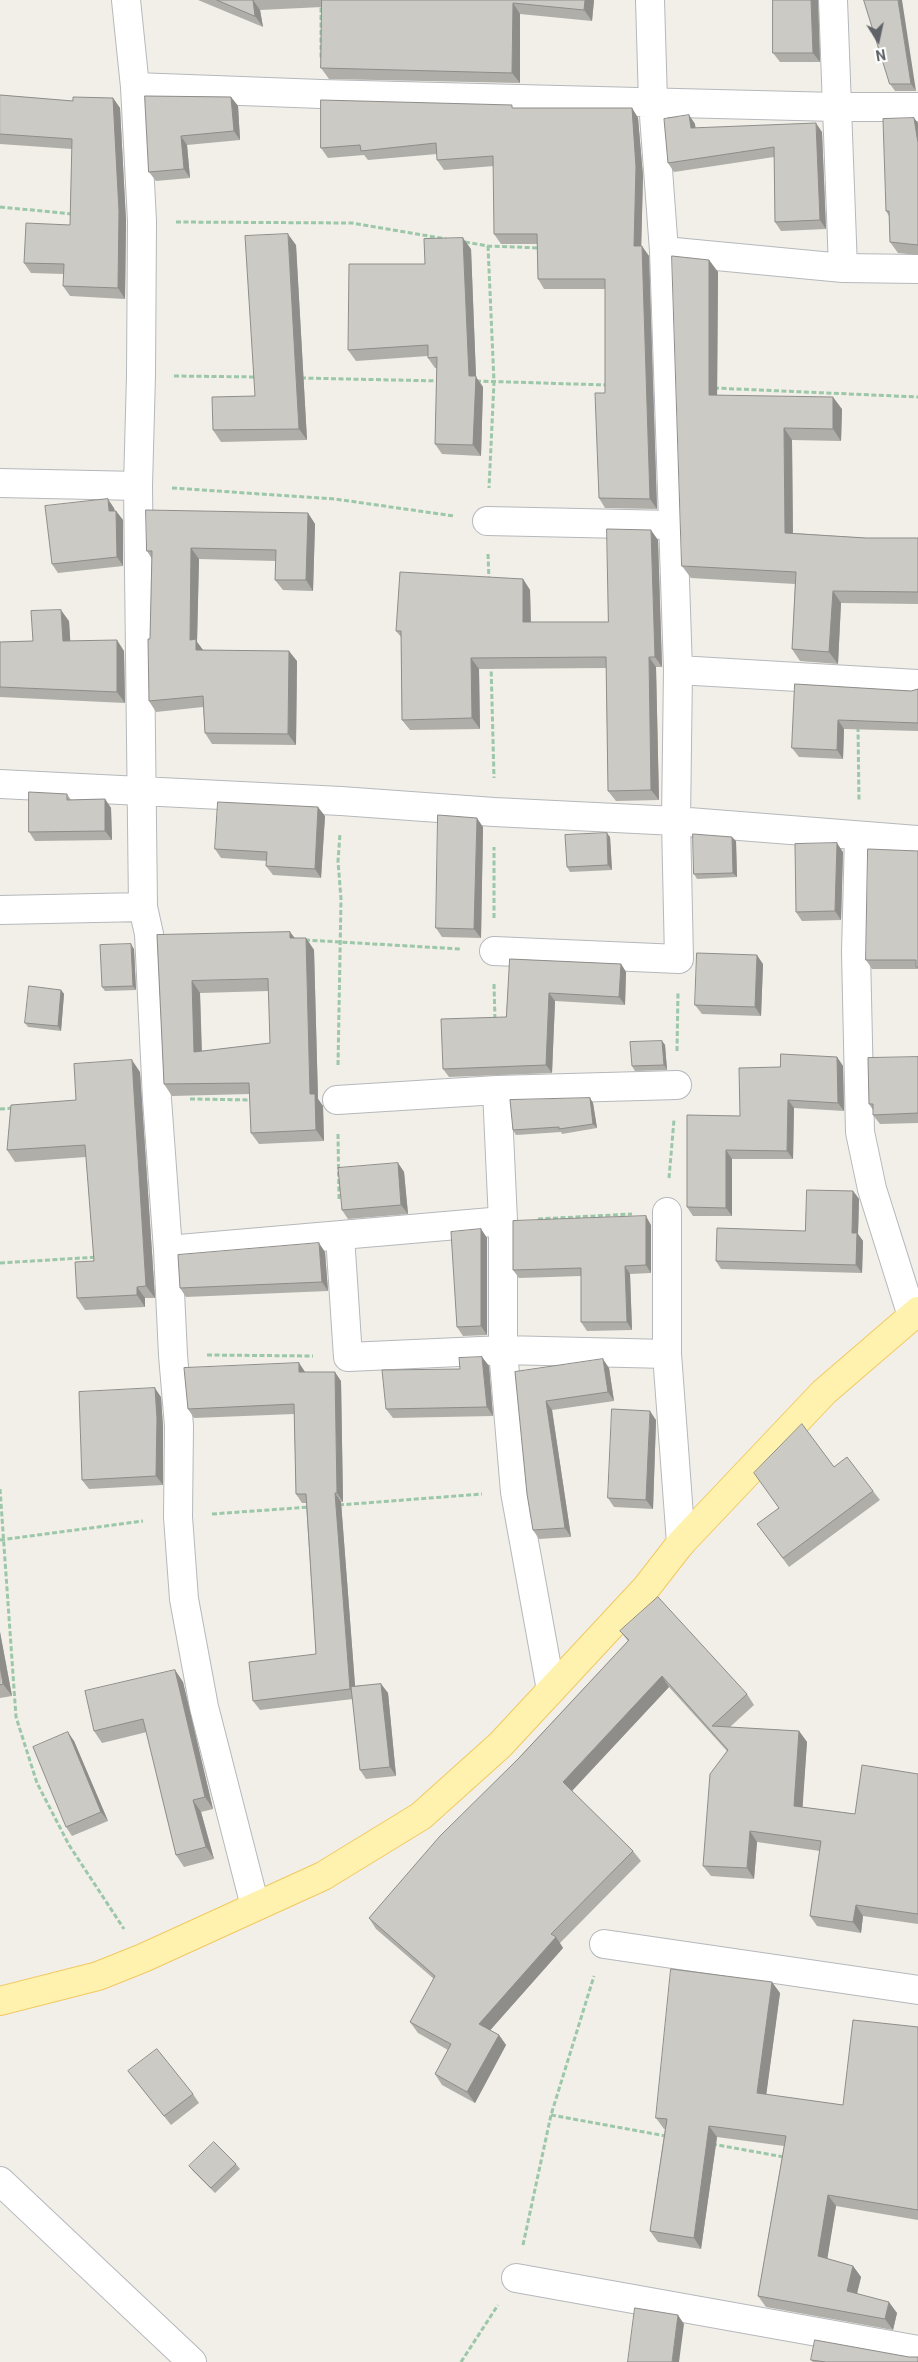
<!DOCTYPE html>
<style>
body{margin:0}
#map{position:relative;width:918px;height:2362px;overflow:hidden;background:#f1efe8;font-family:Roboto,sans-serif}
canvas{display:block}
.north{position:absolute;left:853px;top:15px;width:50px;height:50px;-webkit-text-stroke:4px #fff;paint-order:stroke;rotate:170deg;font-size:14px;font-weight:700;line-height:20px;text-align:center;color:#5f6368}
.north::after{content:'';display:block;margin:auto;width:18px;height:22px;background:#5f6368;clip-path:polygon(50% 0,100% 100%,50% 72%,0 100%)}
</style>
<div id="map">
<canvas width="918" height="2362"></canvas>
<div class="north">N</div>
</div>
<script>
const context = document.querySelector('canvas').getContext('2d');
context.lineJoin = 'round';
function strokePath(path, color, width, dash) {
  context.strokeStyle = color;
  context.lineWidth = width;
  context.lineCap = dash ? 'butt' : 'round';
  context.setLineDash(dash || []);
  context.stroke(path);
}
function fill(path, color) {
  context.fillStyle = color;
  context.fill(path, 'evenodd');
}
const path = new Path2D(`
 M321,0V59
 M0,207L73,214
 M176,222L352,223L446,239
 M465,242L488,246L540,248
 M488,246L494,382L489,488
 M174,376L258,377
 M301,378L440,381
 M476,381L608,385
 M714,388L918,397
 M172,488L335,499L454,516
 M488,554L489,580
 M491,664L494,778
 M858,727L859,801
 M494,918V847
 M305,940L461,949
 M494,984L495,1020
 M677,1051L678,992
 M338,1065L341,899L338,861L340,834
 M190,1099L254,1100
 M0,1109L14,1108
 M338,1134L339,1200
 M669,1178L674,1120
 M538,1219L632,1214
 M0,1263L98,1257
 M207,1355L313,1356
 M0,1489L16,1717L37,1783L69,1845L124,1929
 M339,1505L482,1494
 M212,1514L310,1507
 M0,1540L143,1521
 M551,2115L666,2136
 M712,2144L784,2157
 M523,2245L551,2115L594,1976
 M461,2362L498,2305`);
const minor = new Path2D(`
 M126,0L135,87L142,221L141,375L138,486L143,907L149,934L157,1099L168,1250L173,1355L179,1426L178,1517L184,1599L204,1707L255,1906
 M833,0L843,268
 M135,87L321,94L836,107H918
 M664,251L843,268L918,269
 M0,483L138,486
 M487,521L672,525
 M678,670L918,684
 M0,784L341,801L494,812L676,821L918,840
 M859,836L856,952L860,1132L872,1189L912,1316
 M0,910L143,907
 M494,951L679,959L676,821L678,670L664,251L653,102L650,0
 M497,1090L503,1221V1350L515,1492L551,1690
 M337,1100L497,1090L677,1085
 M667,1212V1354L681,1543
 M340,1236L348,1357L503,1350L667,1354
 M168,1250L503,1221
 M604,1944L918,1990
 M0,2181L192,2362
 M516,2278L918,2350`);
const major = new Path2D(`
 M0,2001L98,1976L143,1958L323,1876L421,1816L500,1745L646,1588L681,1543L824,1392L918,1311`);
const wall = new Path2D(`
 M198,0H594L592,21L520,14V83L329,79L321,68L322,7L260,10L263,27Z
 M773,0H818L820,62H780L773,53Z
 M864,0L916,91H895L890,84Z
 M0,95L73,101L113,98L120,108L126,221L125,299L70,296L63,286L64,274L31,273L24,263L70,225L72,149L0,144Z
 M145,96L231,97L238,106L240,140L187,145L190,178L156,181L149,172Z
 M515,108H632L638,118L643,176L641,246L649,256L657,509L605,508L599,498L605,393V289H544L538,279L537,244H501L494,234V166L444,170L437,160V154L368,160L364,155L328,158L321,148Z
 M689,115L695,124V128L822,132L826,229L781,231L775,222L774,157L674,172L668,163Z
 M914,118L918,123V255L898,253L890,242L889,216L886,211Z
 M296,245L307,440L221,442L213,430L255,396Z
 M471,249L476,377L483,387L481,456L442,454L435,444L437,368H435L428,358V356L356,361L348,350L425,264Z
 M709,260L718,272L717,395L842,409L841,441L792,440L793,533L866,538H918V604L841,603L838,664L800,661L792,649L795,584L691,578L682,566Z
 M114,508L115,511H116L123,520V566L58,573L52,564Z
 M308,513L315,524L313,591L283,590L275,580L276,561L199,559L197,642L203,650L297,661L296,745L212,744L205,733L203,707L156,712L149,701L152,559L147,551Z
 M658,540L662,667H656L659,800L616,801L608,791L606,668L479,669L480,729L410,730L402,720L401,637L396,631L523,579L530,590L531,622H608Z
 M69,621L70,641L124,651L125,703L0,697V642L33,641Z
 M795,684L911,691L918,689V731L844,729L843,759L799,757L792,748Z
 M67,794L71,800L105,799L111,808L112,840L35,841L29,832Z
 M325,816L321,878L273,875L266,866L267,861L221,858L215,849Z
 M483,827L481,938L442,937L436,928Z
 M610,837L612,870L570,872L567,867Z
 M736,841L737,877L697,879L694,874Z
 M918,851V970V969H872L866,960Z
 M843,852L841,920L802,921L796,912Z
 M290,932L295,938H306L314,950L318,1099L323,1106L324,1141L259,1144L251,1133L250,1094L172,1096L164,1084L157,935ZM269,991L270,1043L202,1051L200,993Z
 M134,949L136,990L105,991L102,987Z
 M510,959L621,964L626,972L625,1005L555,1001L552,1073L449,1077L443,1069L506,1017Z
 M763,964L761,1016L702,1014L695,1005Z
 M61,990L64,994L61,1031L28,1027L25,1023Z
 M662,1041L665,1045L667,1070L635,1071L632,1066Z
 M837,1057L843,1066L844,1111L794,1108L793,1159H732V1216H693L687,1207L740,1116L780,1067Z
 M918,1057V1123L880,1124L873,1115V1110L869,1104Z
 M140,1072L155,1298H145V1307L85,1310L77,1298L94,1261L86,1157L15,1162L7,1150L76,1100Z
 M590,1098L593,1103L597,1128L562,1134L561,1132L516,1135L513,1130Z
 M398,1163L404,1172L408,1214L348,1219L342,1210Z
 M853,1191L859,1199L858,1234L863,1241L862,1273L721,1269L716,1261L805,1231Z
 M651,1225V1273L630,1274L632,1330L587,1331L581,1322V1276L519,1278L513,1270Z
 M481,1229L487,1238V1335L463,1336L457,1327Z
 M325,1252L328,1291L186,1297L180,1288Z
 M482,1357L489,1366L493,1416L393,1418L386,1409L460,1369Z
 M299,1363L305,1372L341,1381L343,1502H341L355,1686L381,1684L388,1693L396,1776L366,1779L360,1770L353,1699L260,1710L253,1701L316,1654L306,1503H302L296,1494L294,1414L194,1418L188,1409Z
 M609,1368L614,1401L552,1410L571,1537L539,1539L533,1530L515,1372Z
 M161,1397L163,1427V1485L89,1489L82,1480Z
 M656,1420L653,1509L614,1507L608,1498Z
 M834,1467L873,1491L880,1500L789,1567L764,1533L778,1508Z
 M620,1631L747,1694L754,1705L730,1727L799,1731L807,1742L802,1807L855,1814L918,1774V1924L863,1916L861,1933L817,1926L810,1916L820,1851L757,1842L754,1879L711,1876L703,1866L727,1751L669,1687L572,1791L633,1851L641,1861L560,1943L563,1948L490,2030L499,2035L506,2045L475,2103L442,2085L435,2074L448,2050L418,2033L410,2022L434,1979L376,1929L369,1918L628,1641Z
 M0,1632L12,1696L0,1698Z
 M175,1670L183,1682L213,1809L201,1812L214,1859L184,1867L176,1855L147,1732L102,1743L94,1731Z
 M74,1741L108,1821L72,1836L66,1827Z
 M780,1993L766,2095L843,2105L918,2027V2220L836,2206L827,2258L853,2266L861,2277L857,2293L897,2313L893,2330L766,2307L758,2296L784,2146L717,2137L701,2249L658,2242L650,2231L665,2129H664L656,2118Z
 M128,2071L193,2094L199,2103L171,2125Z
 M236,2164L240,2169L215,2193L193,2171L189,2166Z
 M811,2360L918,2362H813Z`);
const shadedWall = new Path2D(`
 M253,0L260,10L263,27L255,16Z
 M585,0H594L592,21L584,10Z
 M811,0H818L820,62L813,53Z
 M898,0H902L916,91L911,84Z
 M513,3L520,14V83L512,73Z
 M231,97L238,106L240,140L234,131Z
 M113,98L120,108L126,221L125,299L118,288Z
 M632,108L638,118L643,176L641,256L634,246Z
 M689,115L695,124L697,137L691,128Z
 M914,118L918,123V143Z
 M816,123L822,132L826,229L820,220Z
 M181,136L187,145L190,178L184,169Z
 M288,234L296,245L307,440L299,429Z
 M463,238L471,249L476,377L483,387L481,456L473,445L469,376Z
 M642,246L649,256L657,509L650,499Z
 M709,260L718,272L717,407L709,395Z
 M833,397L842,409L841,441L833,429Z
 M784,428L792,440L793,545L785,533Z
 M108,499L114,508L116,520L109,511Z
 M116,511L123,520V566L117,557Z
 M308,513L315,524L313,591L306,580Z
 M651,530L658,540L662,667L655,657Z
 M191,548L199,559L197,642L203,650L204,661L190,640Z
 M523,579L530,590L531,633L523,622Z
 M833,591L841,603L838,664L829,652Z
 M61,610L69,621L71,651L63,641Z
 M117,640L124,651L125,703L117,692Z
 M289,651L297,661L296,745L288,734Z
 M649,657L656,667L659,800L651,790Z
 M471,658L479,669L480,729L472,718Z
 M838,720L844,729L843,759L837,750Z
 M105,799L111,808L112,840L105,831Z
 M318,807L325,816L321,878L315,869Z
 M477,818L483,827L481,938L474,929Z
 M607,833L610,837L612,870L608,865Z
 M732,837L736,841L737,877L733,873Z
 M837,843L843,852L841,920L835,911Z
 M290,932L298,943L290,938Z
 M306,938L314,950L318,1099L323,1106L324,1141L316,1130L310,1094Z
 M131,944L134,949L136,990L133,986Z
 M757,955L763,964L761,1016L755,1007Z
 M621,964L626,972L625,1005L619,997Z
 M192,981L200,993L202,1064L194,1052Z
 M61,990L64,994L61,1031L58,1026Z
 M549,993L555,1001L552,1073L546,1065Z
 M662,1041L665,1045L667,1070L664,1065Z
 M837,1057L843,1066L844,1111L838,1103Z
 M132,1060L140,1072L155,1298L146,1286Z
 M590,1098L593,1103L597,1128L593,1124Z
 M788,1100L794,1108L793,1159L787,1151Z
 M726,1150L732,1159V1216L726,1208Z
 M398,1163L404,1172L408,1214L401,1205Z
 M853,1191L859,1199L858,1234L863,1241L862,1273L856,1265L852,1233Z
 M646,1216L651,1225V1273L646,1265Z
 M481,1229L487,1238V1335L481,1326Z
 M319,1243L325,1252L328,1291L322,1282Z
 M625,1266L630,1274L632,1330L627,1322Z
 M137,1287L145,1298V1307L137,1295Z
 M482,1357L489,1366L493,1416L487,1407Z
 M603,1359L609,1368L614,1401L608,1392Z
 M299,1363L305,1372H299Z
 M335,1372L341,1381L343,1502L337,1493Z
 M155,1388L161,1397L163,1427V1485L156,1476Z
 M546,1401L552,1410L571,1537L565,1528Z
 M650,1411L656,1420L653,1509L646,1500Z
 M335,1493L341,1502L356,1698L350,1689Z
 M0,1632L12,1696L3,1684L0,1666Z
 M175,1670L183,1682L213,1809L205,1797Z
 M662,1676L669,1687L570,1793L563,1782Z
 M381,1684L388,1693L396,1776L390,1767Z
 M799,1731L807,1742L802,1816L794,1806Z
 M68,1732L74,1741L108,1821L101,1812Z
 M193,1800L201,1812L214,1859L206,1847Z
 M750,1831L757,1842L754,1879L747,1868Z
 M856,1905L863,1916L861,1933L853,1922Z
 M556,1937L563,1948L486,2035L479,2024Z
 M772,1982L780,1993L765,2104L757,2093Z
 M499,2035L506,2045L475,2103L467,2092Z
 M709,2126L717,2137L701,2249L694,2238Z
 M828,2195L836,2206L826,2267L818,2256Z
 M853,2266L861,2277L855,2302L847,2291Z
 M889,2302L897,2313L893,2330L885,2319Z
 M678,2315L684,2324L679,2362H672Z`);
const building = new Path2D(`
 M217,0H253L255,16Z
 M322,0H585L584,10L513,3L512,73L321,68Z
 M773,0H811L813,53H773Z
 M864,0H898L911,84H890Z
 M0,95L73,101V97L113,98L119,211L118,288L63,286L64,264L24,263L26,223L70,225L72,139L0,134Z
 M145,96L231,97L234,131L181,136L184,169L149,172Z
 M321,100L512,105V108H632L636,167L634,246H642L650,499L599,498L595,393H605V279H538L537,234H494L493,156L437,160L436,143L361,151L360,145L321,148Z
 M689,115L691,128L816,123L820,220L775,222L774,147L668,163L664,119Z
 M914,118L918,143V245L890,242L889,211H886L883,119Z
 M288,234L299,429L213,430L212,397L255,396L245,236Z
 M463,238L469,376H476L473,445L435,444L437,357L428,358V345L348,350L349,264H425L424,239Z
 M672,256L709,260V395L833,397V429L784,428L785,533L866,538H918V592L833,591L829,652L792,649L796,572L682,566Z
 M108,499L109,511H116L117,557L52,564L45,506Z
 M146,510L308,513L306,580H275L276,550L191,548L190,640L196,639V650L289,651L288,734L205,733L203,696L149,701L148,639H150L152,551H147Z
 M607,529L651,530L655,657H649L651,790L608,791L606,657L471,658L472,718L402,720L401,631H396L400,572L523,579V622H608Z
 M61,610L63,641L117,640V692L0,687V642L33,641L31,611Z
 M795,684L911,691L918,689V723L838,720L837,750L792,748Z
 M29,792L67,794V800L105,799V831L29,832Z
 M218,802L318,807L315,869L266,866L267,852L215,849Z
 M438,815L477,818L474,929L436,928Z
 M607,833L608,865L567,867L565,835Z
 M693,834L732,837L733,873L694,874Z
 M837,843L835,911L796,912L795,844Z
 M868,849L918,851V967H916V960H866Z
 M290,932V938H306L310,1094H315L316,1130L251,1133L249,1083L164,1084L157,935ZM268,979L270,1043L194,1052L192,981Z
 M131,944L133,986L102,987L100,945Z
 M697,953L757,955L755,1007L695,1005Z
 M510,959L621,964L619,997L549,993L546,1065L443,1069L441,1019L506,1017Z
 M29,986L61,990L58,1026L25,1023Z
 M662,1041L664,1065L632,1066L630,1042Z
 M781,1054L837,1057L838,1103L788,1100L787,1151L726,1150V1208L687,1207V1115L740,1116L739,1068L780,1067Z
 M918,1057V1113L873,1115V1104H869L868,1058Z
 M132,1060L146,1286L137,1287V1295L77,1298L75,1262L94,1261L85,1145L7,1150L11,1105L76,1100L74,1064Z
 M590,1098L593,1124L559,1129V1127L513,1130L510,1100Z
 M398,1163L401,1205L342,1210L338,1168Z
 M807,1190L853,1191L852,1233H857L856,1265L716,1261L717,1228L805,1231Z
 M646,1216V1265L625,1266L627,1322H581V1268L513,1270V1221Z
 M481,1229V1326L457,1327L451,1232Z
 M319,1243L322,1282L180,1288L178,1255Z
 M482,1357L487,1407L386,1409L382,1370L460,1369L459,1358Z
 M603,1359L608,1392L546,1401L565,1528L533,1530L527,1494L515,1372Z
 M299,1363V1372H335L337,1493H335L350,1689L253,1701L249,1662L316,1654L306,1494H296L294,1404L188,1409L184,1368Z
 M155,1388L157,1418L156,1476L82,1480L79,1392Z
 M612,1409L650,1411L646,1500L608,1498Z
 M802,1424L834,1467L847,1457L873,1491L783,1558L757,1524L779,1508L754,1473Z
 M658,1597L747,1694L712,1726L799,1731L794,1806L855,1814L862,1765L918,1774V1914L856,1905L853,1922L810,1916L821,1841L750,1831L747,1868L703,1866L710,1774L728,1750L662,1676L563,1782L633,1851L551,1934L556,1937L479,2024L499,2035L467,2092L435,2074L451,2044L410,2022L435,1976L369,1918L440,1836L519,1758L629,1640L620,1631Z
 M0,1666L3,1684L0,1685Z
 M175,1670L205,1797L193,1800L206,1847L176,1855L143,1719L94,1731L85,1691Z
 M381,1684L390,1767L360,1770L351,1687Z
 M68,1732L101,1812L66,1827L33,1747Z
 M671,1969L772,1982L757,2093L843,2105L853,2020L918,2027V2210L828,2195L818,2256L853,2266L847,2291L889,2302L885,2319L758,2296L786,2136L709,2126L694,2238L650,2231L667,2119L656,2118Z
 M157,2049L193,2094L164,2116L128,2071Z
 M214,2142L236,2164L211,2188L189,2166Z
 M635,2308L678,2315L672,2362H628Z
 M815,2340L909,2357H918V2362H826L811,2360Z`);
strokePath(minor, '#b5b8bc', 30);
strokePath(major, '#f2c960', 30);
strokePath(path, '#9cc7a9', 3, [5, 2.5]);
strokePath(minor, '#fff', 28);
strokePath(major, '#fff2af', 28);
fill(wall, '#afaea9');
fill(shadedWall, '#8f8d8a');
fill(building, '#cccac5');
strokePath(building, '#8f8d8a', 1);
</script>
